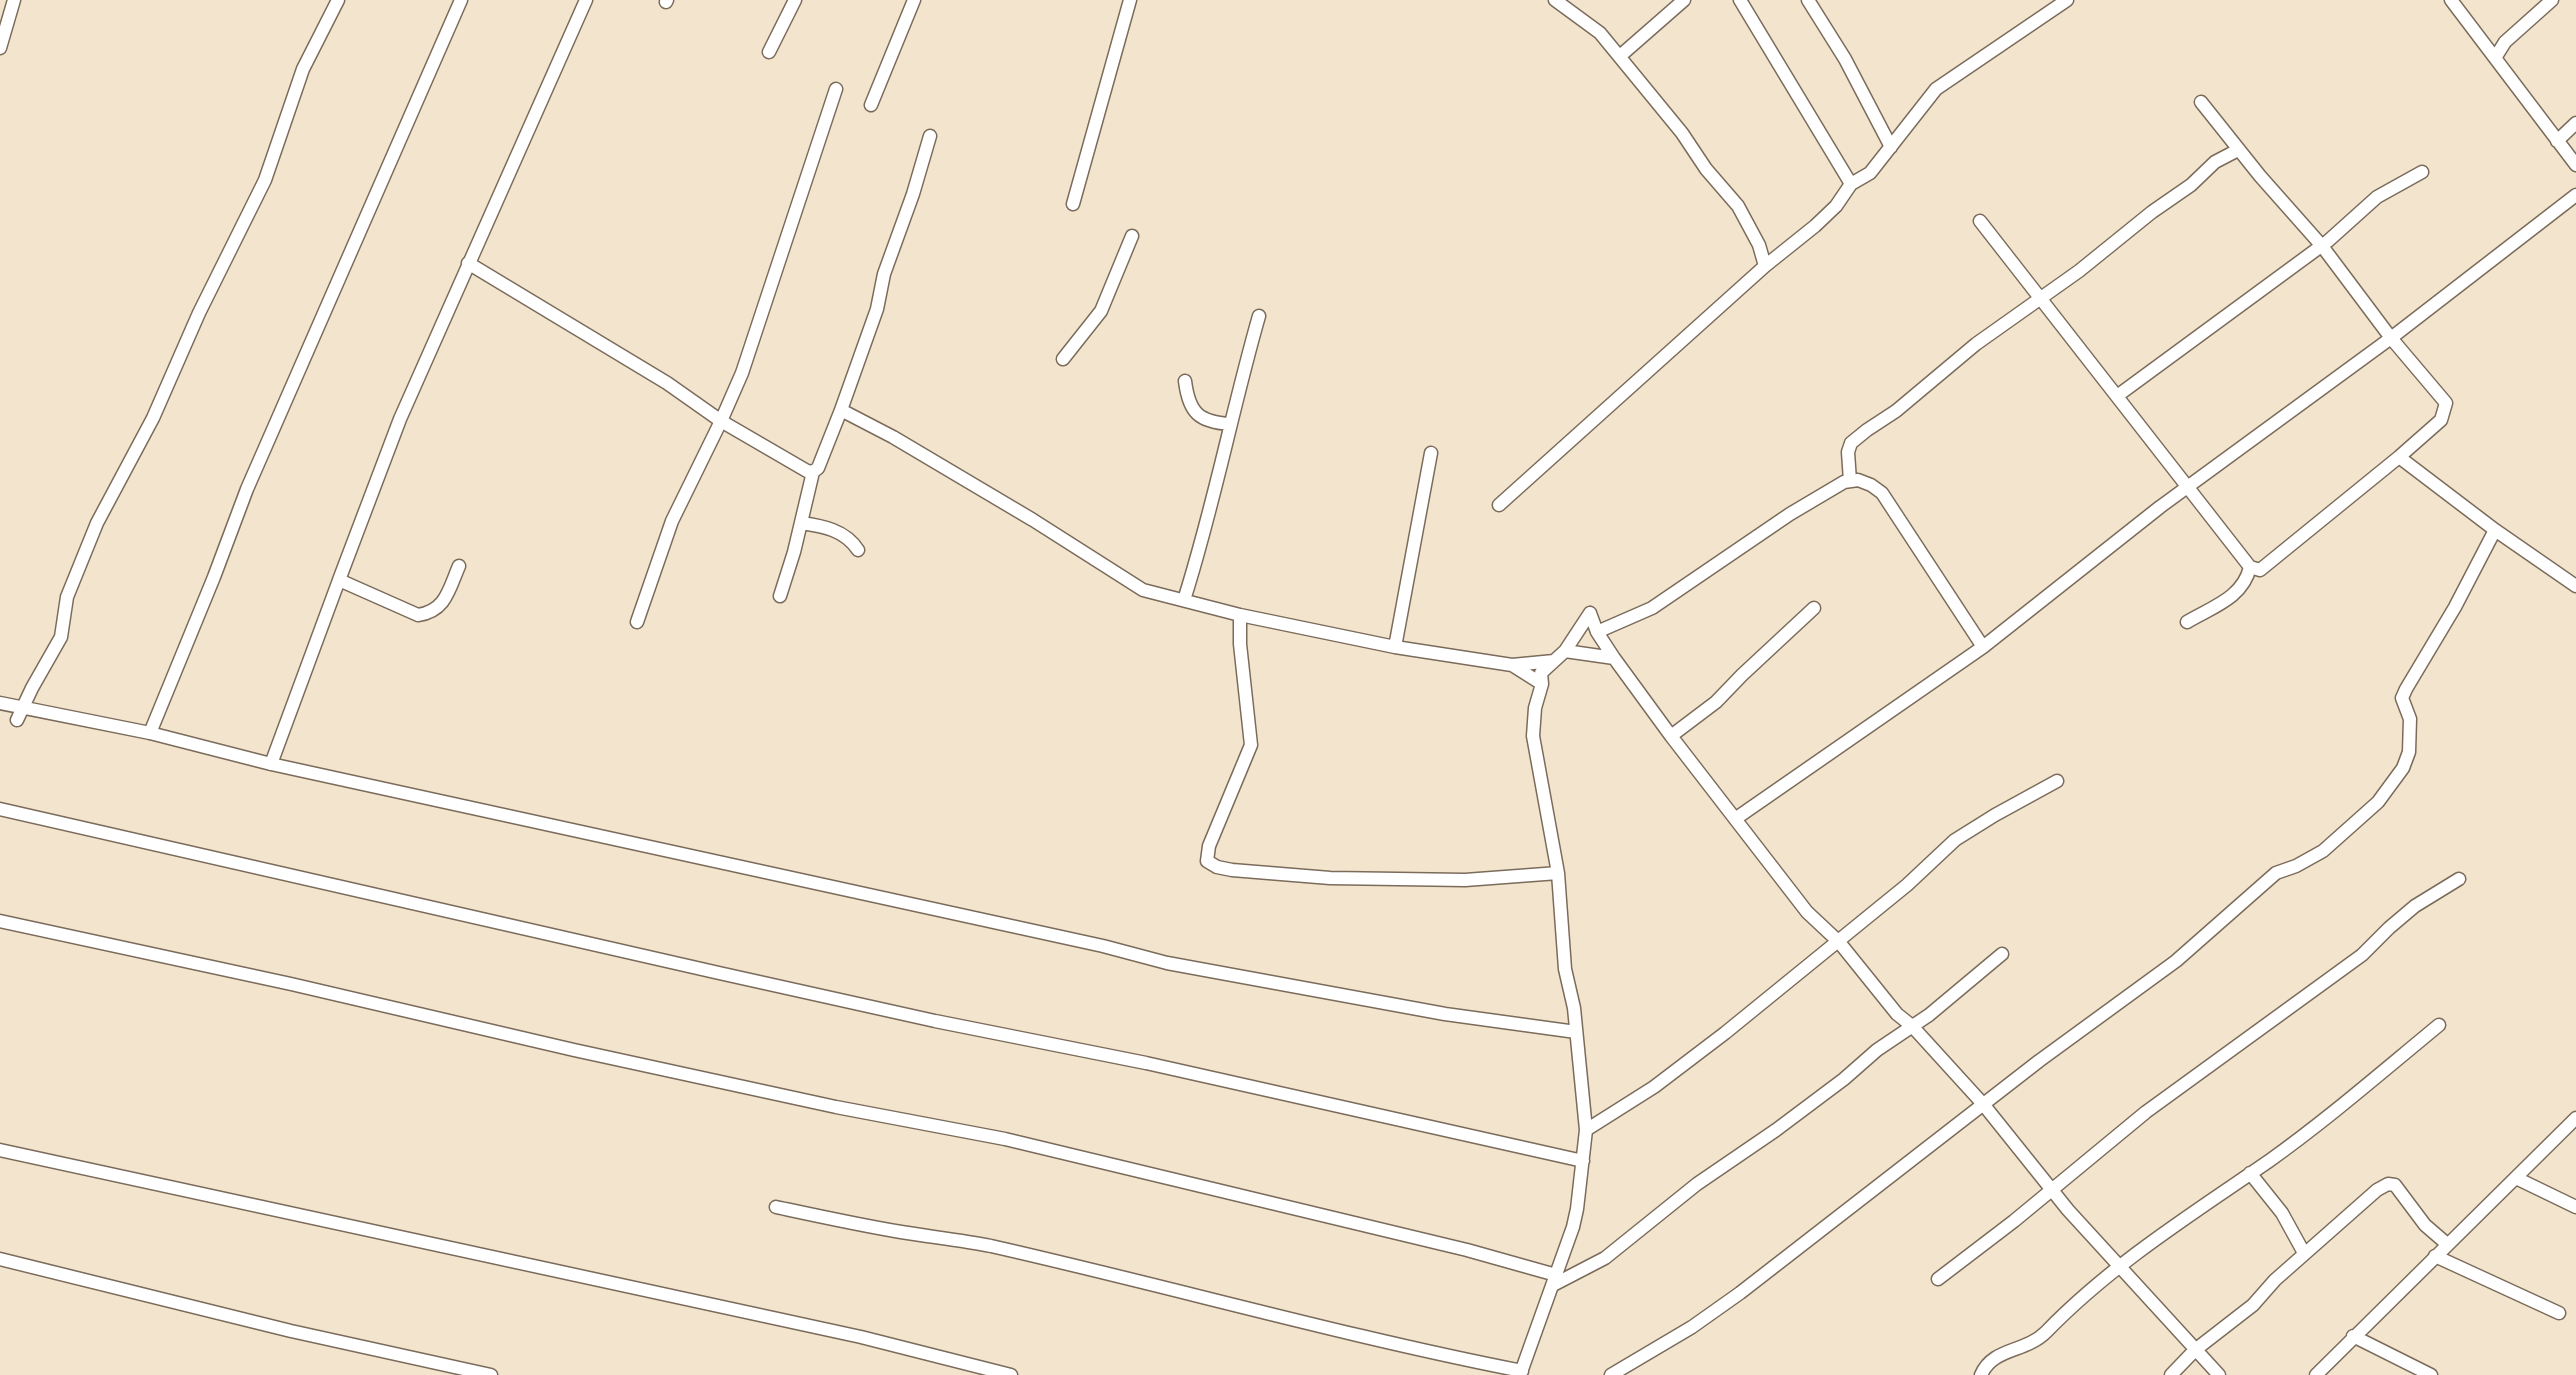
<!DOCTYPE html>
<style>
body{margin:0}
canvas{display:block;background:#f3e5cd}
</style>
<canvas width="2576" height="1375"></canvas>
<script>
const context = document.querySelector('canvas').getContext('2d');
context.lineJoin = 'round';
function strokePath(path, color, width, dash) {
  context.strokeStyle = color;
  context.lineWidth = width;
  context.lineCap = dash ? 'butt' : 'round';
  context.setLineDash(dash || []);
  context.stroke(path);
}
const minor = new Path2D(`
 M1555,0L1600,33L1682,133L1706,169L1738,206L1759,245L1765,266
 M1740,0L1851,184
 M1808,0L1845,59L1891,147
 M2451,0L2576,165
 M666,2L667,0
 M0,48L14,0
 M769,52L795,0
 M1620,56L1684,0
 M2495,58L2505,42L2552,0
 M2201,102L2260,176L2322,246L2391,338L2446,403L2441,420L2399,457L2495,530L2576,586
 M871,105L914,0
 M930,136L913,194L884,274L877,309L841,410L893,437L1033,520L1143,590L1240,615L1395,647L1512,665L1554,661
 M2557,141L2576,123
 M1073,204L1130,0
 M1980,221L2250,567L2260,570L2399,457
 M468,263L667,383L721,421L807,471L813,472L818,468L841,410
 M1063,359L1101,311L1132,236
 M1185,381C1189,413 1199,422 1230,424
 M2117,396L2328,241L2377,197L2422,172
 M1850,481L1848,452L1851,443L1867,430L1896,411L1976,344L2079,271L2152,212L2191,185L2215,162L2238,150
 M1499,505L1765,266L1815,226L1836,206L1851,184L1870,173L1936,89L2067,0
 M801,523C823,526 845,530 858,550
 M459,566C449,589 446,611 418,615L339,580L400,419L586,0
 M780,596L794,552L813,472
 M1184,600C1214,506 1232,410 1259,316
 M1590,613L1597,632L1614,658L1671,736L1807,912L1839,942L1897,1014L1912,1026L1983,1104L2068,1210L2219,1375
 M1240,615V644L1251,745L1209,846L1207,861L1217,867L1232,870L1330,878L1465,880L1558,873
 M637,622L672,521L721,421L742,373L836,89
 M2187,622C2212,607 2243,598 2250,567
 M1597,632L1652,608L1790,514L1844,482L1858,480L1871,485L1882,493L1983,647
 M1395,647L1431,453
 M1565,651L1614,658
 M1512,665L1542,684
 M0,703L150,733L271,764L1103,946L1167,963L1445,1014L1576,1032
 M17,720L32,688L61,637L67,597L97,523L153,418L199,313L265,180L303,69L338,0
 M150,733L214,577L247,489L461,0
 M1671,736L1716,702L1742,675L1814,608
 M271,764L339,580
 M0,809L719,973L935,1021L1146,1063L1583,1161
 M1735,819L1983,647L2160,507L2391,338L2576,195
 M0,921L291,984L574,1050L836,1107L1005,1139L1467,1250L1556,1275
 M1586,1130L1654,1087L1725,1033L1907,885L1955,840L1995,815L2057,781
 M0,1150L861,1337L1011,1375
 M2250,1173L2282,1213L2304,1253
 M2516,1178L2576,1207
 M776,1207C818,1216 859,1225 901,1232C931,1237 961,1240 991,1246C1168,1286 1343,1336 1522,1371
 M2435,1256L2559,1313
 M0,1259L291,1331L491,1375
 M1938,1279L2014,1221L2146,1112L2362,955L2389,928L2415,906L2459,879
 M1553,1285L1605,1258L1697,1184L1776,1130L1844,1079L1877,1050L1929,1015L2002,954
 M2353,1336L2431,1375
 M1520,1375L1573,1227L1577,1209L1586,1130L1574,1008L1565,969L1558,873L1533,736L1535,708L1542,684L1541,673L1565,651L1590,613
 M1611,1375L1692,1327L1740,1293L2039,1061L2176,961L2276,873L2296,866L2323,851L2378,802L2403,768L2409,752L2410,719L2402,698L2406,689L2455,607L2495,530
 M1981,1375C1993,1347 2025,1353 2046,1332C2112,1264 2192,1214 2269,1161C2328,1119 2383,1071 2439,1025
 M2171,1375L2195,1350L2253,1305L2275,1280L2377,1190L2388,1184L2395,1185L2425,1225L2447,1244
 M2316,1375L2576,1118`);
strokePath(minor, '#7b6b5b', 15);
strokePath(minor, '#fff', 12);
</script>
